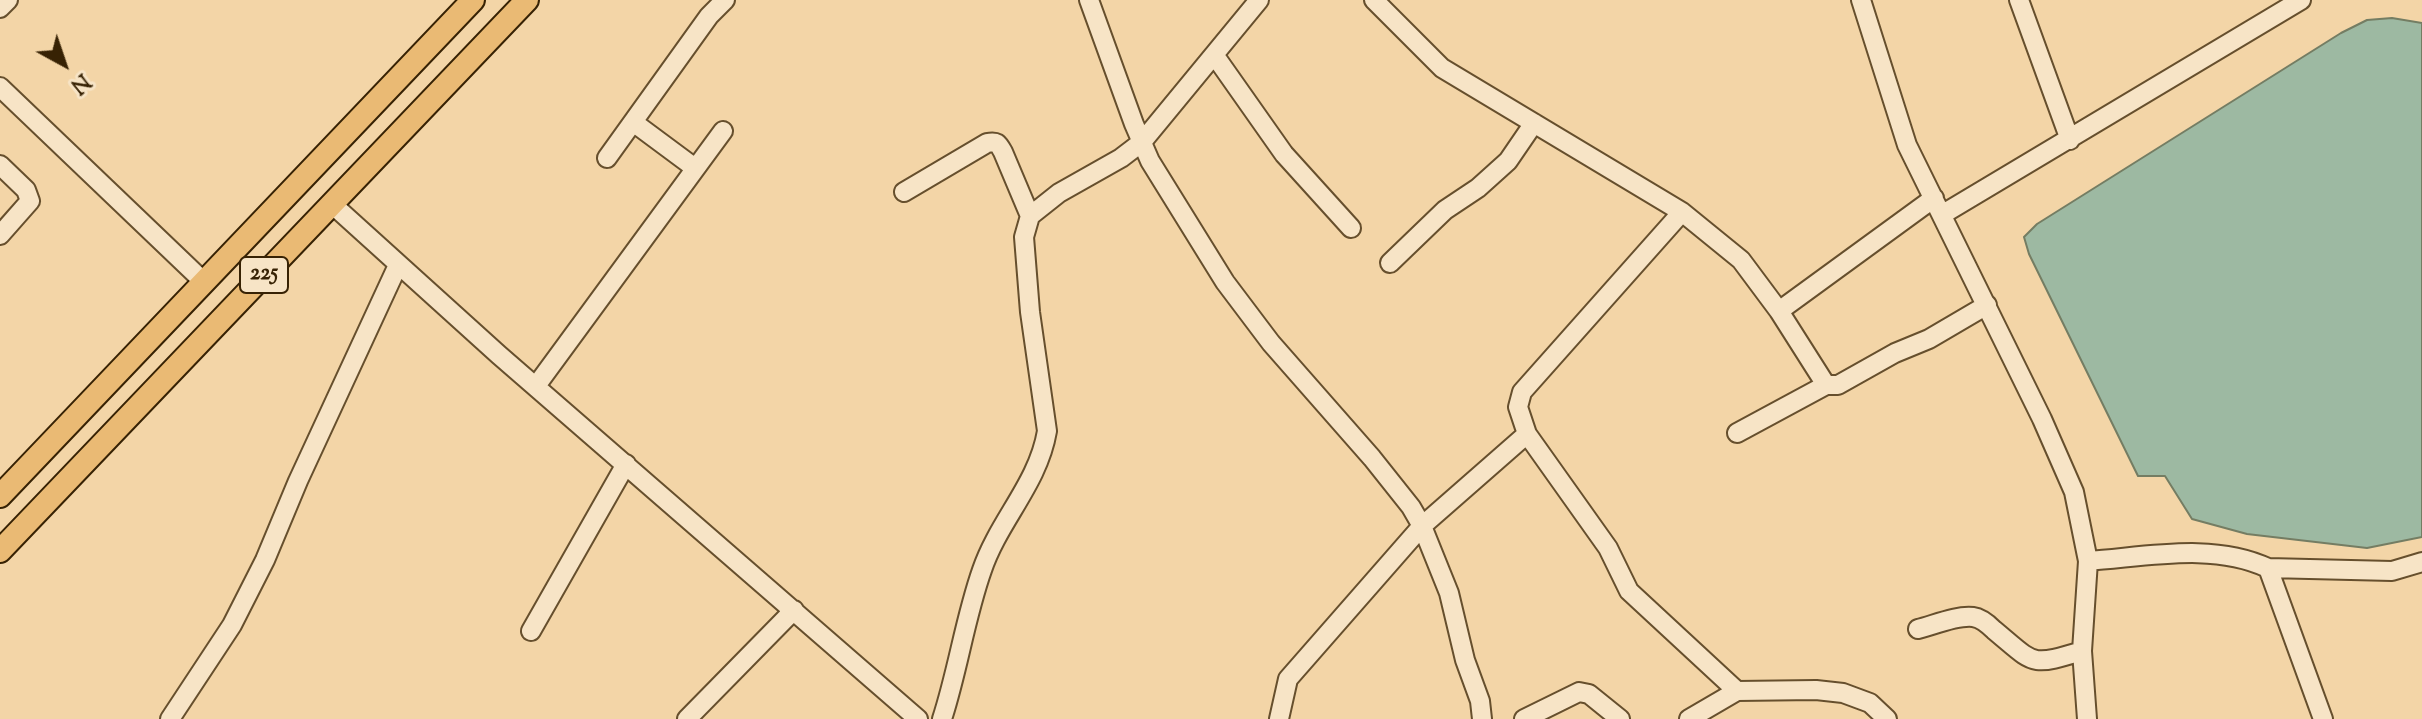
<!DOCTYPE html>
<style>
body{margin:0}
#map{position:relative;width:2422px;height:719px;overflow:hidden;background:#f3d5a7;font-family:"Sorts Mill Goudy",serif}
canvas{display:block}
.north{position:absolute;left:24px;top:24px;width:80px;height:80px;-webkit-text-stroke:6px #f7e4c6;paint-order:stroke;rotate:140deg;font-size:22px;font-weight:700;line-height:32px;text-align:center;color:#372204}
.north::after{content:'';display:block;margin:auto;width:28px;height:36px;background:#372204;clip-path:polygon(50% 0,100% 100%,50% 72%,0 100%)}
</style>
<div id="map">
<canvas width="2422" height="719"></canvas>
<div class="north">N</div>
</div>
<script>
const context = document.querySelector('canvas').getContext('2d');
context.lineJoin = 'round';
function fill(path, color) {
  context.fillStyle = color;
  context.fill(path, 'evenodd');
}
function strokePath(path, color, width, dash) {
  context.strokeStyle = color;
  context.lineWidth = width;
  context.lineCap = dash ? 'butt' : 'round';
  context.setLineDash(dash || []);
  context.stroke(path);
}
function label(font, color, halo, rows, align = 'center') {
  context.font = font + ' "Sorts Mill Goudy",serif';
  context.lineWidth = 7;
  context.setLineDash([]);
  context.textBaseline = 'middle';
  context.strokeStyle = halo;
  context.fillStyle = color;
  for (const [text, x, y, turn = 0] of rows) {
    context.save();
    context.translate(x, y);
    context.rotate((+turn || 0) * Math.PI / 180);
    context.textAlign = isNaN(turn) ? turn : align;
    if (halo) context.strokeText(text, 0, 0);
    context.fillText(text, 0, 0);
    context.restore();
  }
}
const water = new Path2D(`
 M2392,18L2422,23V537L2367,548L2247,534L2192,519L2165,476H2138L2029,254L2024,237L2037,224L2341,33L2367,20Z`);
const minor = new Path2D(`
 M1089,0L1134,124L1150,161L1225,282L1271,343L1372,458L1411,507L1422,526L1449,593L1465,660L1480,701L1482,719
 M1374,0L1442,68L1682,212L1741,260L1779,311L1826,385H1838L1895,353L1929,339L1987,305
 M1861,0L1907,145L2042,419L2074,492L2088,561L2082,651L2087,719
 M2019,0L2070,140
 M0,8L8,0
 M1215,56L1284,154L1351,228
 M0,87L204,282
 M633,122L695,168
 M607,158L709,16L725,0
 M0,165L26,190L30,201L0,235
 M904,192L987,143C997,141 998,143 1003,152L1030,216
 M332,204L499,355L918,719
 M1682,212L1522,392L1518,407L1527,434L1608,548L1629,591L1737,691
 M1943,214L2301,0
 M1390,263L1445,210L1478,188L1508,161L1534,123
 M1779,311L1934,198
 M536,386L723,131
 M1737,433L1826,385
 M2088,561C2146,557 2213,542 2268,568L2392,571L2422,562
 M2268,568L2323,719
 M1918,629C1934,625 1957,615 1973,617C1981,618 1988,624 1994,630C2035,664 2029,667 2082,651
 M531,631L626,464
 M170,719L232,625L265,560L298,481L398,265
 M687,719L794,610
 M942,719C958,670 965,618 982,570C999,520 1038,484 1047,431L1030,312L1024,237L1030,216L1059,193L1121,158L1142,142L1259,0
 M1279,719L1288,679L1422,526L1527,434
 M1524,719L1579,692L1589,694L1620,719
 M1689,719L1737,691L1816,690L1843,693L1870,703L1887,719`);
const major = new Path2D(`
 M0,496L473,0
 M0,551L527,0`);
const shields = [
 [264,275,48]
];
const shieldNames = [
 ["225",264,275]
];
fill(water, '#9db9a2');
strokePath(water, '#747d63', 2);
strokePath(minor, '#664f2d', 22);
strokePath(major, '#372204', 26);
strokePath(minor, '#f7e4c6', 18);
strokePath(major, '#eaba74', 22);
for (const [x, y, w] of shields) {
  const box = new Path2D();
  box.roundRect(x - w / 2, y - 18, w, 36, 6);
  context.fillStyle = '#f7e4c6';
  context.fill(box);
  strokePath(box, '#372204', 2);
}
label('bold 22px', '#372204', null, shieldNames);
</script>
